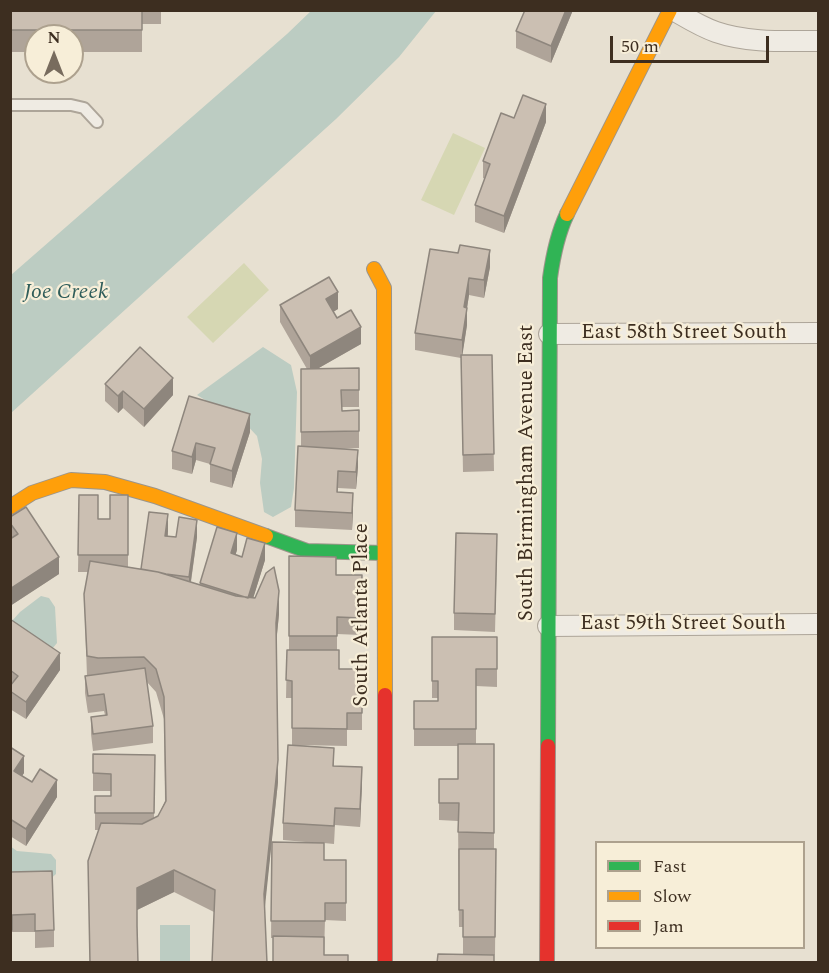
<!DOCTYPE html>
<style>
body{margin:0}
#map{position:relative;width:829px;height:973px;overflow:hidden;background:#e7e0d1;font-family:Spectral,serif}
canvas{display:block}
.frame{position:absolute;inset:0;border:12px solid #3d2e20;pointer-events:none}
.legend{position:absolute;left:595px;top:841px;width:210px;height:108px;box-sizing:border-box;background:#f7eed8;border:2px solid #ada18e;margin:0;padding:8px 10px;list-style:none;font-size:18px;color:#3d2e20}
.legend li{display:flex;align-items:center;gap:12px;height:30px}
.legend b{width:30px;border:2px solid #ada18e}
.north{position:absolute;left:24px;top:24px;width:60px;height:60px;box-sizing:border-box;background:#f7eed8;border:2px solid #ada18e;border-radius:50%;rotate:0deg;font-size:16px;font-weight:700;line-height:24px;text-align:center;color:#3d2e20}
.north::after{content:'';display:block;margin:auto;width:21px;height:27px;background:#786c5e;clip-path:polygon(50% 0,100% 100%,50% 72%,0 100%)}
.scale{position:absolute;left:610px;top:36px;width:159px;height:27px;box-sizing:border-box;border:3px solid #3d2e20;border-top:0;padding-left:8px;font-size:18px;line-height:21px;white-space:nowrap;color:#3d2e20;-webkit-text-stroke:4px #f7eed8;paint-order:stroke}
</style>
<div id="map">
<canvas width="829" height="973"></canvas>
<div class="frame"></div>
<ul class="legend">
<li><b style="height:8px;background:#30b455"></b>Fast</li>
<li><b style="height:8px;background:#ff9f0a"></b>Slow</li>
<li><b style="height:8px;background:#e5322d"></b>Jam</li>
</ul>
<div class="north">N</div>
<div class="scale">50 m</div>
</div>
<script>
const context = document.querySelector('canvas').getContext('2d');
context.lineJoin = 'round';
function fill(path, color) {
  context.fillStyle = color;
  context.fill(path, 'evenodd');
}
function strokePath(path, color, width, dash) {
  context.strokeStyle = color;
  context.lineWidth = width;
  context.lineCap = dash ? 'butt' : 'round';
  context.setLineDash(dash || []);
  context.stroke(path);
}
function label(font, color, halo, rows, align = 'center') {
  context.font = font + ' Spectral,serif';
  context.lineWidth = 4.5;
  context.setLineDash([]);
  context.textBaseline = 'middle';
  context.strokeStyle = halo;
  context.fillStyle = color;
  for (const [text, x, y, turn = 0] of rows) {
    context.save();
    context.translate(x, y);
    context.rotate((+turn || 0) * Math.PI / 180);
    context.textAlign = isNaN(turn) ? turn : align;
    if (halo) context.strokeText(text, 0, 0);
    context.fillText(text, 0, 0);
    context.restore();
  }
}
const green = new Path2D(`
 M453,133L485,148L454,215L421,200Z
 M244,263L269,290L213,343L187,317Z`);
const water = new Path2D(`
 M312,10L436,11L399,57L336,119L11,413V275L287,34Z
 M263,347L291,365L297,392L294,488L291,507L273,517L264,512L260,483L262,459L257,436L242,420L218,408L197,395Z
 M41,596L49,598L55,607L57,643L48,654L11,622L20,612Z
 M10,846L17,851L51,854L56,860V874L46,883H11Z
 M160,925H190V962H160Z`);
const lane = new Path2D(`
 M10,105H71L84,108L97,122`);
const street = new Path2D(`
 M673,10C687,18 701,27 716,32C748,43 784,41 818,41
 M549,334L818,333
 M548,626L818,624`);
const fast = new Path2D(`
 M266,536L307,551L384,553
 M548,746L550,278C553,256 557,235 567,214`);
const slow = new Path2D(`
 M567,214L670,10
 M374,269L384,288L385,695
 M10,507L32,493L71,480L105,482L155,496L266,536`);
const jam = new Path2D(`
 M385,695V962
 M547,962L548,746`);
const wall = new Path2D(`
 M10,10H161V24H142V52H72V36H36V52H10Z
 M573,10L551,63L516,48V31Z
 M514,118L546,122L504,233L475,222V205L485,179L483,178V161Z
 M430,249L490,267L484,298L469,295L467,308V325L462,355H492L494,471L463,472L461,358L415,350V333Z
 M280,305L338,309L333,312L337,318L361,344L317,369L359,368V407H342V411L359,410V448L340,449L358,467L356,489L338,488V492L353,510L352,530L295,527V510L301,447V369H307L280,322Z
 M105,384L173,395L144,427L123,408L118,413L105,401Z
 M189,396L250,432L232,488L210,482V464L196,460L192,474L172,469V451Z
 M79,495L98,519H110L128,495V567L141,569L168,532V536L176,537H197L191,582L200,585V583L237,550L235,555L242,557L265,560L253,598L279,614L276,643L278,782L264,910L214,912L174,892L137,910L138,963H90L88,861L99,830H95V796H111V791H93V754L155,755L154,818L158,816L165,801L164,719L156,692L147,682L153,726V743L93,751L91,734V717L105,715L104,711L88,713L85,693V676H87L84,594L88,572H78Z
 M10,517L59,574L10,606Z
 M497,551L495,632L454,630V613Z
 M289,556L336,557V575H362L361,635L337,634V650H339V669H362V730H347V746L298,745L334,748V766L362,767L360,827L335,825L334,844L324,843V860H346V921L325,920L324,955H348V963H273V938H271L272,842L317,843L283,840V823L288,745H292V698H286L287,650H289Z
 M10,619L60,670L26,719L10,709Z
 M432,637H497V687L476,686V744H494V849H496L495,955L463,954V927H459L458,821L439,820V779H458V746H414V701H438V698H432Z
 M10,747L24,773L22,776L57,797L26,846L10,836Z
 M10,872L54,930V947L35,948V932H12V947H10Z`);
const shadedWall = new Path2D(`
 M566,10H573L551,63V46Z
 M546,104V122L504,233V216Z
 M490,250V267L484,298V280Z
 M469,278V295L467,308V325L462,358V340L464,307Z
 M338,292V309L326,316V299Z
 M361,327V344L310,373V356Z
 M173,378V395L144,427V409Z
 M123,391V408L118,413V396Z
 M250,414V432L232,488V471Z
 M196,443V460L192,474V457Z
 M358,450V467L356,489V472Z
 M353,493V510L352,530V513Z
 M168,514V532L165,553V536Z
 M197,520V537L189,594V577Z
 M237,533V550L231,570V553Z
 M265,543V560L248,615V598Z
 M59,557V574L10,606V589Z
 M279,591V614L276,645V623Z
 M60,653V670L26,719V702Z
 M24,756V773L14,788V771Z
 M278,760V782L264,916V894Z
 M362,767V785L360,827V809Z
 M57,780V797L26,846V829Z
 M174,870V892L137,910V888Z`);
const building = new Path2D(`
 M10,10H142V30H10Z
 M525,10H566L551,46L516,31Z
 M523,95L546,104L504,216L475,205L490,164L483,161L501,113L514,118Z
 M460,245L490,250L484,280L469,278L464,307L467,308L462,340L415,333L430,249L458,253Z
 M329,277L338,292L326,299L337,318L351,310L361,327L310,356L280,305Z
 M140,347L173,378L144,409L123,391L118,396L105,384Z
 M461,355H492L494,454L463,455Z
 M359,368V390H341L342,411L359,410V431L301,432V369Z
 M189,396L250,414L232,471L210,464L215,448L196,443L192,457L172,451Z
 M298,446L358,450L356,472L338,471L337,492L353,493L352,513L295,510Z
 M79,495H98V519H110V495H128V555H78Z
 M26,507L59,557L10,589V539L18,534L10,523V517Z
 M149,512L168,514L165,536L176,537L179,517L197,520L189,577L166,574L158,572L141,569Z
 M217,527L237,533L231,553L242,557L247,538L265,543L248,598L200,583Z
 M456,533L497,534L495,614L454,613Z
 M289,556L336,557V575H362L361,618L337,617V636H289Z
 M90,561L158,572L236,596L255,598L266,573L274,567L279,591L276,623L278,760L264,894L267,963H212L215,890L174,870L137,888V926L138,963H90L88,861L101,823L142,824L158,816L166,801L164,697L156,669L144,657L98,658L87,656L84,594Z
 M10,619L60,653L26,702L10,691V686L18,676L10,670Z
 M432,637H497V669H476V729H414V701H438V681H432Z
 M287,650H339V669H362V713H347V729L292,728V681L286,680Z
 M145,668L153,726L93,734L91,717L107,715L104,694L88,696L85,676Z
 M458,744H494V833L458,832L459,803H439V779H458Z
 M288,745L334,748L333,766L362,767L360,809L335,808L334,826L283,823Z
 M10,747L24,756L14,771L32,782L40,769L57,780L26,829L10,819Z
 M93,754L155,755L154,813H95V796H111V774L93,773Z
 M272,842L324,843V860H346V903H325V921H271Z
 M459,849H496L495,937H463V910H459Z
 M52,871L54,930L35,931V914L12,915V930H10V872Z
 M273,936L324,937V955H348V963H273Z
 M438,954L494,955V963H437Z`);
const streetNames = [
 ["East 58th Street South",684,334],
 ["South Birmingham Avenue East",528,473,-90],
 ["South Atlanta Place",363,615,-90],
 ["East 59th Street South",683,625]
];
const waterNames = [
 ["Joe Creek",66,294]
];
fill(green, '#d6d7b3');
fill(water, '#bcccc2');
strokePath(lane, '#ada599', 14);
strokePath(street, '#ada599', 22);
strokePath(fast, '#9c958a', 16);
strokePath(slow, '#9c958a', 16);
strokePath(jam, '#9c958a', 16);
strokePath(lane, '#efebe3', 10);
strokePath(street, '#efebe3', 20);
strokePath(fast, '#30b455', 14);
strokePath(slow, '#ff9f0a', 14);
strokePath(jam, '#e5322d', 14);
fill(wall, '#afa499');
fill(shadedWall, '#8e867d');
fill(building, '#cbbfb2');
strokePath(building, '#8e867d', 1.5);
label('21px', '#3d2e20', '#f7eed8', streetNames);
label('italic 22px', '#2f5d5a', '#f7eed8', waterNames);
</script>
